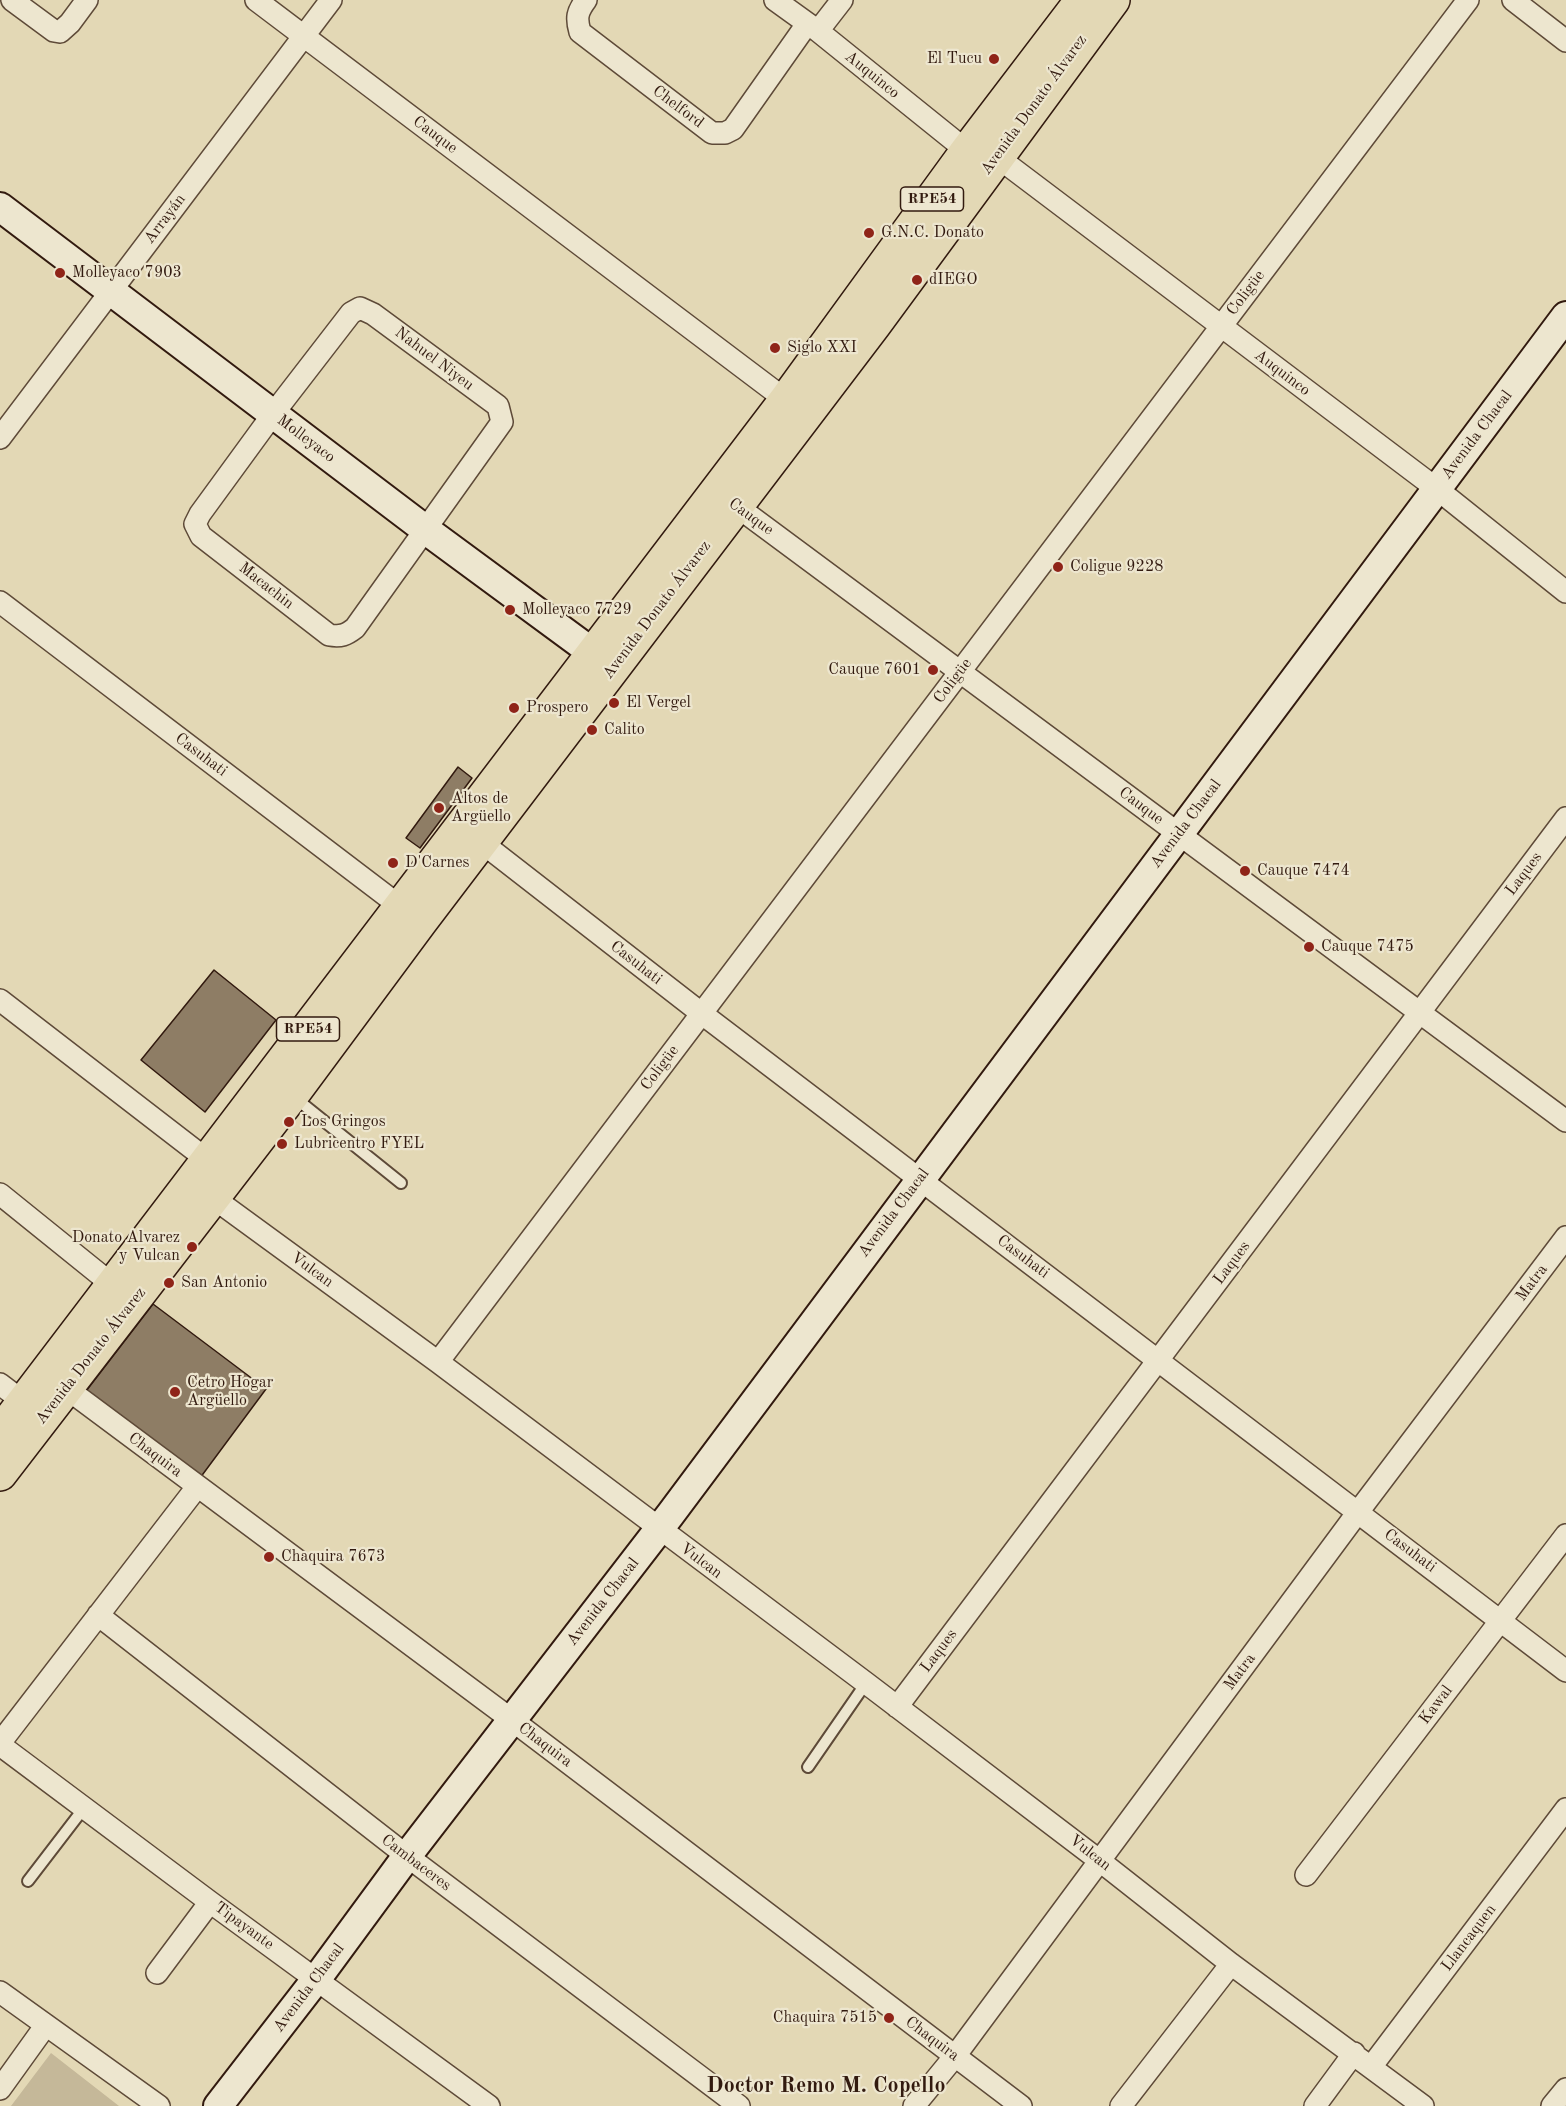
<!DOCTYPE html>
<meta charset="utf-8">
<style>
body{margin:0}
canvas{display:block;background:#e3d8b5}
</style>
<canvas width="1566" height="2106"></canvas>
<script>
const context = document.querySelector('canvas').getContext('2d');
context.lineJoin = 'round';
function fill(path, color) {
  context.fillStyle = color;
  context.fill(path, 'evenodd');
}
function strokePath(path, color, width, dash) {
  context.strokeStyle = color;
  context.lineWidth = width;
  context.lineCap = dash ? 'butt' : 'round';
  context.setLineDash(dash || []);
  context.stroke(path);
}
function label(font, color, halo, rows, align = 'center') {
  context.font = font + ' "Old Standard TT",serif';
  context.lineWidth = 4.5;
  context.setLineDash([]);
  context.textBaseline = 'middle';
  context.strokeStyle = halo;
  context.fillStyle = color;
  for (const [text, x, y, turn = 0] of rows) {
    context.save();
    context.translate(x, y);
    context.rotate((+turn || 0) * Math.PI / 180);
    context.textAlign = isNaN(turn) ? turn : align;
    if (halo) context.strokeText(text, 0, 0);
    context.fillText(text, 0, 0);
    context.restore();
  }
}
const green = new Path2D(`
 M51,2053L119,2106H11Z`);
const building = new Path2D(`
 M458,767L472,778L420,848L406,838Z
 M214,970L276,1020L205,1112L141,1060Z
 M153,1304L266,1389L200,1478L83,1395Z`);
const service = new Path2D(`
 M294,1097L401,1183
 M808,1767L866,1683
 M28,1881L84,1808`);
const minor = new Path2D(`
 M12,0L54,31L60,32L70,23L87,0
 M256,0L786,400
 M586,0C577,12 576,18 580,32L712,133H725L733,129L807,24
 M775,0L818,31L967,151
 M1513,0L1566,41
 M818,31L842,0
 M996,156L1437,489L1566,592
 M360,308L373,314L498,406L502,422L355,628C346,635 341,637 329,635L201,536L195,524L200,514L273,414L351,313Z
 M0,438L331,0
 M727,499L1566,1121
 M0,602L401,907
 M481,842L701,1013L1566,1671
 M0,1000L197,1152L205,1164L215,1196L223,1205L438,1362L866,1683L1100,1861L1231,1964L1423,2106
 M0,1194L114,1286
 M438,1362L1468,0
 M0,1384L33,1409
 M66,1388L512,1720L1021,2106
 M98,1615L407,1856L739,2106
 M897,1707L1566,818
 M0,1743L197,1487
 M0,1745L210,1902L489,2106
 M1306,1875L1566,1535
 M157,1973L210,1902
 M0,1992L159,2106
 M1371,2067L1566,1809
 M0,2089L46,2025
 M914,2106L955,2056L1358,1512L1566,1237
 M1121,2106L1231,1964
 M1315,2106L1354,2053
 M1552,2106L1566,2089`);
const secondary = new Path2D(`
 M0,207L426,530L612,667
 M218,2106L321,1973L407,1856L670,1515L1566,316`);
const primary = new Path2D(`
 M0,1433L786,400L967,151L1082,0
 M0,1474L292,1095L421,921L874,325L1113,0`);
const markers = [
 [994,59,6,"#8f2418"],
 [869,233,6,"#8f2418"],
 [60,273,6,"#8f2418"],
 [917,280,6,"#8f2418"],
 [775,348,6,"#8f2418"],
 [1058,567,6,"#8f2418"],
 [510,610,6,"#8f2418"],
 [933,670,6,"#8f2418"],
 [614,703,6,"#8f2418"],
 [514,708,6,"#8f2418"],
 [592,730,6,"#8f2418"],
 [439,808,6,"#8f2418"],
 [393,863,6,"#8f2418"],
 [1245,871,6,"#8f2418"],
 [1309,947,6,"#8f2418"],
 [289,1122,6,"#8f2418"],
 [282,1144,6,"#8f2418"],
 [192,1247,6,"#8f2418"],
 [169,1283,6,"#8f2418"],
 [175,1392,6,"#8f2418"],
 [269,1557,6,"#8f2418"],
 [889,2018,6,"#8f2418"]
];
const shields = [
 [932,199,63],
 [308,1029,63]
];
const shieldNames = [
 ["RPE54",932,199],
 ["RPE54",308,1029]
];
const poiNames = [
 ["El Tucu",982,59,"right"],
 ["G.N.C. Donato",881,233],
 ["Molleyaco 7903",72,273],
 ["dIEGO",929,280],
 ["Siglo XXI",787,348],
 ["Coligue 9228",1070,567],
 ["Molleyaco 7729",522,610],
 ["Cauque 7601",921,670,"right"],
 ["El Vergel",626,703],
 ["Prospero",526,708],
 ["Calito",604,730],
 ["Altos de",451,799],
 ["Argüello",451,817],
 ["D'Carnes",405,863],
 ["Cauque 7474",1257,871],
 ["Cauque 7475",1321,947],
 ["Los Gringos",301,1122],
 ["Lubricentro FYEL",294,1144],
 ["Donato Alvarez",180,1238,"right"],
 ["y Vulcan",180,1256,"right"],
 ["San Antonio",181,1283],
 ["Cetro Hogar",187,1383],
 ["Argüello",187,1401],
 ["Chaquira 7673",281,1557],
 ["Chaquira 7515",877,2018,"right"]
];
const streetNames = [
 ["Auquinco",872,75,39],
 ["Avenida Donato Álvarez",1034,105,-54],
 ["Chelford",678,107,37],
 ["Cauque",435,135,37],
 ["Arrayán",165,219,-53],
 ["Coligüe",1246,293,-53],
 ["Nahuel Niyeu",434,359,37],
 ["Auquinco",1282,373,37],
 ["Avenida Chacal",1477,435,-53],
 ["Molleyaco",306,439,37],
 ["Cauque",751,517,36],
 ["Macachin",266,586,38],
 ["Avenida Donato Álvarez",657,610,-53],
 ["Coligüe",953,681,-53],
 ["Casuhati",201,755,37],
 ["Cauque",1141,806,37],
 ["Avenida Chacal",1186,824,-53],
 ["Laques",1524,874,-53],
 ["Casuhati",636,963,38],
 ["Coligüe",660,1068,-53],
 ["Avenida Chacal",894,1213,-53],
 ["Casuhati",1023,1257,37],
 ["Laques",1232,1263,-53],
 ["Vulcan",312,1270,36],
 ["Matra",1532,1283,-53],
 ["Avenida Donato Álvarez",91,1356,-52],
 ["Chaquira",155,1455,37],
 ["Casuhati",1410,1551,37],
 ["Vulcan",701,1561,37],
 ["Avenida Chacal",603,1602,-52],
 ["Laques",939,1651,-53],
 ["Matra",1240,1672,-53],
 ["Kawal",1436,1705,-53],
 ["Chaquira",545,1745,37],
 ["Vulcan",1090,1853,38],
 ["Cambaceres",416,1863,37],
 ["Tipayante",244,1926,36],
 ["Llancaquen",1469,1938,-53],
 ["Avenida Chacal",309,1988,-53],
 ["Chaquira",932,2039,37]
];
const districtNames = [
 ["Doctor Remo M. Copello",826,2086]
];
fill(green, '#c5b899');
fill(building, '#8e7d65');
strokePath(building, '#321a0f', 1.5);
strokePath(service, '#5e4a38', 14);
strokePath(minor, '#5e4a38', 24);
strokePath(secondary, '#321a0f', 32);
strokePath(primary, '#321a0f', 36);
strokePath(service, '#ede6cf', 10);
strokePath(minor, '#ede6cf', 21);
strokePath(secondary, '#ede6cf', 28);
strokePath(primary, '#e3d8b5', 33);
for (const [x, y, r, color] of markers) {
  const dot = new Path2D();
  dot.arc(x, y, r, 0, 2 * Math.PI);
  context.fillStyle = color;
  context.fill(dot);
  strokePath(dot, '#ede6cf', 2);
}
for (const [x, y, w] of shields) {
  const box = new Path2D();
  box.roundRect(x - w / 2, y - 12, w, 24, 4.5);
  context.fillStyle = '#ede6cf';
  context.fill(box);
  strokePath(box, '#321a0f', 1.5);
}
label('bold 15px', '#321a0f', null, shieldNames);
label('16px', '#321a0f', '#ede6cf', poiNames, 'left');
label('16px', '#321a0f', '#ede6cf', streetNames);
label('bold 22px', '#321a0f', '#ede6cf', districtNames);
</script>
